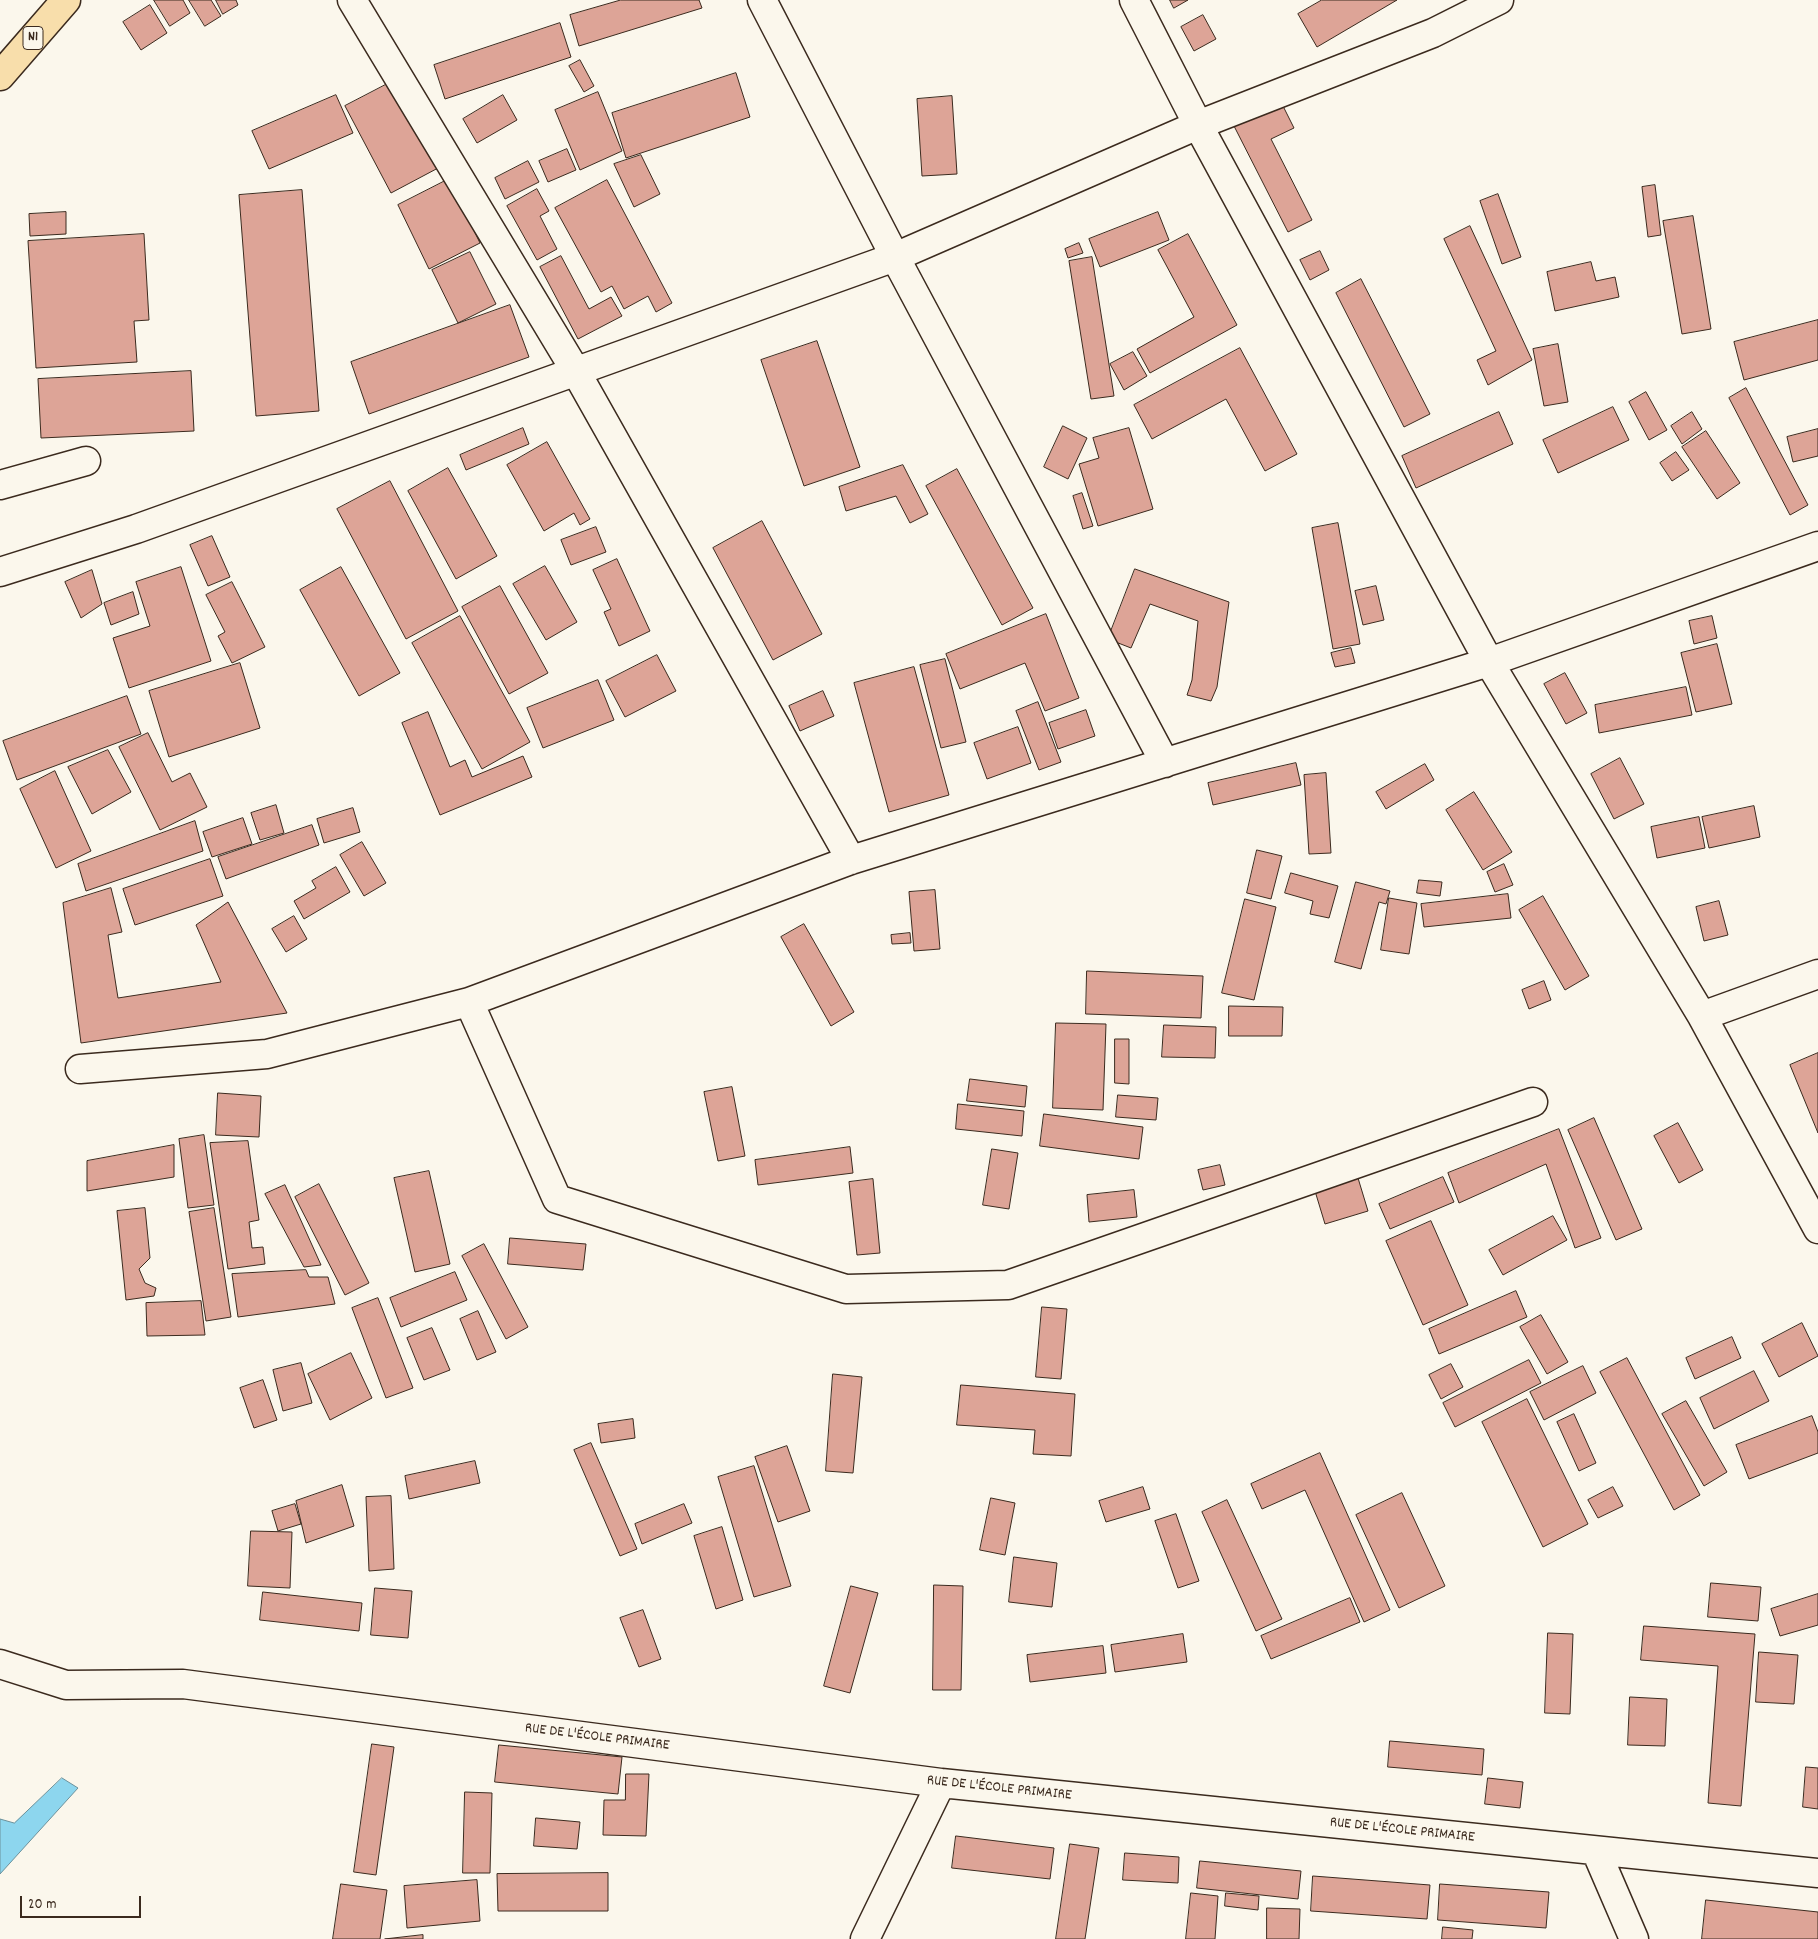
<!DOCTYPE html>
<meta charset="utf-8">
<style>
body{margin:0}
#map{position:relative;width:1818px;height:1939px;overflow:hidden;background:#fbf7ec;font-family:Dekko,sans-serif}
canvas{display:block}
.scale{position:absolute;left:20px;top:1896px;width:121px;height:22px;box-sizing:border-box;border:2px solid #3b2a1e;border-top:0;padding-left:6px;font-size:15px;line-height:18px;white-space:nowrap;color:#3b2a1e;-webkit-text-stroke:4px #fbf7ec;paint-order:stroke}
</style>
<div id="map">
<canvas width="1818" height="1939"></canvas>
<div class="scale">20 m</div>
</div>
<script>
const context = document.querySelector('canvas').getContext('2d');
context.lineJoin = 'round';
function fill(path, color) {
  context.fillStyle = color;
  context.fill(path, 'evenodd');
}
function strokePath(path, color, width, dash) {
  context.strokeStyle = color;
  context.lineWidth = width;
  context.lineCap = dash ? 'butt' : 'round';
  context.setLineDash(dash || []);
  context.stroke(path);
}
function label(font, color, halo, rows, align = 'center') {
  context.font = font + ' Dekko,sans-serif';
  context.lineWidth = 4;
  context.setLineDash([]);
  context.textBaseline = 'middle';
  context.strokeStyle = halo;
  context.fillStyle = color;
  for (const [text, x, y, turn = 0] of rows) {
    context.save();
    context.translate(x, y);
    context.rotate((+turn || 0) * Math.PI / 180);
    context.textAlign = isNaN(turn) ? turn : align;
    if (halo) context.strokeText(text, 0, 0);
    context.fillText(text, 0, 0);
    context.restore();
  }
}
const water = new Path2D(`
 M62,1778L78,1788L0,1874V1819L14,1823Z`);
const building = new Path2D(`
 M154,0H183L190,13L170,26Z
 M189,0H211L221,16L205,26Z
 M216,0H236L238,5L223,14Z
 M621,0H699L702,8L579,46L570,15Z
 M1170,0H1188L1174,8Z
 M1322,0H1397L1317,47L1298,14Z
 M150,5L167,33L141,50L123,22Z
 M1203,15L1216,39L1194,51L1181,27Z
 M560,23L571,57L445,99L434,65Z
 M580,60L594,86L584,92L569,66Z
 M736,73L750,117L626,158L612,113Z
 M395,80L440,167L391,193L345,106Z
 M598,92L622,151L580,170L555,110Z
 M336,95L353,133L269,169L252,131Z
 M503,95L517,120L477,143L463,119Z
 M952,96L957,174L922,176L917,99Z
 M1281,102L1294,128L1271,139L1312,220L1288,232L1234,126Z
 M567,149L576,170L548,182L539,161Z
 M641,155L660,194L634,207L614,164Z
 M528,161L539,182L505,199L495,178Z
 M449,179L480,243L429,269L398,205Z
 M607,180L672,303L656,312L648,296L624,309L612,286L601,292L555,208Z
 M1655,185L1661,235L1648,237L1642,187Z
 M537,189L549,211L540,216L557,249L537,260L507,206Z
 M302,190L319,411L256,416L239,195Z
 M1498,194L1521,257L1502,264L1480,201Z
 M66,212V234L30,236L29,214Z
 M1158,212L1169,240L1100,267L1089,239Z
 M1693,216L1711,329L1682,334L1663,221Z
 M1470,226L1532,360L1488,385L1477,360L1496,351L1444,239Z
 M144,234L149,320L134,321L137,362L36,368L28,241Z
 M1188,234L1237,325L1150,373L1137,349L1194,317L1158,250Z
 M1079,243L1083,253L1068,258L1065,249Z
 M1320,251L1329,270L1310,280L1300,260Z
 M470,252L496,304L458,323L432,270Z
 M561,256L589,309L611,297L622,316L578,339L540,267Z
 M1092,257L1114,396L1091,399L1069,261Z
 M1591,262L1596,281L1615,277L1619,297L1555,311L1547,272Z
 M1361,279L1430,414L1404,427L1336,293Z
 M510,305L529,357L369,414L351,362Z
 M1818,320V360L1744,380L1734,342Z
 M817,341L860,467L804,486L761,360Z
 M1558,344L1568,402L1544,406L1533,349Z
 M1240,348L1297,454L1265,471L1226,399L1152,439L1134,405Z
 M1133,352L1147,376L1124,390L1110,364Z
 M191,371L194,431L41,438L38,379Z
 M1746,388L1808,505L1790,515L1729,398Z
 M1646,392L1667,430L1649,440L1629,402Z
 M1613,407L1629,440L1558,473L1543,440Z
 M1499,412L1513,444L1416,488L1402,456Z
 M1692,412L1702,429L1682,444L1671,426Z
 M1063,426L1087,438L1068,479L1044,467Z
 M523,428L529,444L466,470L460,455Z
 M1129,428L1153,509L1098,526L1079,464L1099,458L1093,438Z
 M1818,429V456L1793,462L1787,437Z
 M1706,431L1740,483L1717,499L1682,447Z
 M547,442L590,519L580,525L574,513L544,531L507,465Z
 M1676,452L1689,470L1672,481L1660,463Z
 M903,465L928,514L910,523L896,496L846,511L839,487Z
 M448,468L497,556L456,579L408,491Z
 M957,469L1033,608L1002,625L926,486Z
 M390,481L458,611L406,639L337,509Z
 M1082,493L1093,526L1083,529L1073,496Z
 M762,521L822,634L773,660L713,548Z
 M1338,523L1360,644L1333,649L1312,528Z
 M596,527L606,552L571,565L561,540Z
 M212,536L230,577L208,586L190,545Z
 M617,559L650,631L619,646L604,612L611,609L593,570Z
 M545,566L577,622L546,640L513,584Z
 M181,567L211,661L129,688L113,638L150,626L136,582Z
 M341,567L400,673L359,696L300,590Z
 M1135,569L1229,602L1217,687L1211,701L1187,695L1192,680L1198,621L1150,604L1131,648L1108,639Z
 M92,570L102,604L81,618L65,582Z
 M232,582L265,647L232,663L218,636L225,632L206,595Z
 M500,586L548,673L509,694L462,607Z
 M1376,586L1384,620L1363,625L1355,591Z
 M133,592L139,614L111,625L104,603Z
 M1046,614L1079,698L1045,711L1025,663L960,689L946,654Z
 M460,616L530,742L482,769L412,643Z
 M1712,616L1717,638L1694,644L1689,621Z
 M1717,644L1732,704L1696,712L1681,653Z
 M1351,648L1355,663L1335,667L1331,653Z
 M657,655L676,691L625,717L606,681Z
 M945,659L966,742L941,748L920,665Z
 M240,663L260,728L169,757L149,691Z
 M914,667L949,795L889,812L854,683Z
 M1565,673L1587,713L1566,724L1544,684Z
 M598,680L614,720L543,748L527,708Z
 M1686,687L1692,715L1599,733L1595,705Z
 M823,691L834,716L800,731L789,706Z
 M127,696L141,734L17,780L3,741Z
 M1038,702L1061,762L1039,770L1016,711Z
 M1086,710L1095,736L1058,749L1049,723Z
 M428,712L450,767L465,760L472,777L523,756L532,777L440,815L402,723Z
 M1018,727L1031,763L987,779L974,743Z
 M148,733L172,782L190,773L207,807L160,830L119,747Z
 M108,750L131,792L92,814L68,767Z
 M1620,758L1644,804L1614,819L1591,774Z
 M1296,763L1301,785L1213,805L1208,783Z
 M1425,764L1434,780L1386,809L1376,792Z
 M55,771L91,851L56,868L20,789Z
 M1326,773L1331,853L1309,854L1304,775Z
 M1474,792L1512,852L1483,870L1446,810Z
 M276,805L284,833L260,840L251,813Z
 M1754,806L1760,837L1709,848L1702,817Z
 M353,808L360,832L324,843L317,819Z
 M1699,817L1705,848L1657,858L1651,827Z
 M243,818L252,844L212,857L203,832Z
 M195,821L203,851L86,891L78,864Z
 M312,825L319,845L226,879L218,857Z
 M362,842L386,883L364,896L340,855Z
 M1257,850L1282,856L1271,899L1247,893Z
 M210,859L223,896L135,925L123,889Z
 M1504,864L1513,885L1495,892L1487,872Z
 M336,867L350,892L304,919L294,901L316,888L312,881Z
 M1291,873L1338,886L1329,918L1310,914L1313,901L1285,893Z
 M1419,880L1442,882L1440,896L1417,893Z
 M1356,882L1390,891L1386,904L1379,902L1361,969L1335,962Z
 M111,888L122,932L108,935L118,998L221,982L196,925L228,902L287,1013L81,1043L63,903Z
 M935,890L940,949L914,951L909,892Z
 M1508,894L1511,918L1424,927L1421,904Z
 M1543,896L1589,976L1565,990L1519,910Z
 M1389,898L1417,903L1409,954L1381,950Z
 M1245,899L1276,907L1254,1000L1222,993Z
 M1719,901L1728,935L1704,941L1696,907Z
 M294,916L307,939L286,952L272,929Z
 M804,924L854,1012L831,1026L781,937Z
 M910,933L911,943L892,944L891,935Z
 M1087,971L1203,976L1201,1018L1086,1014Z
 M1544,981L1551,1000L1529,1009L1522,990Z
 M1229,1006L1283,1007L1282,1036H1229Z
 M1056,1023L1106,1024L1103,1110L1053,1108Z
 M1164,1025L1216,1027L1215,1058L1162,1057Z
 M1115,1039H1129V1084L1115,1083Z
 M1818,1053V1133L1790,1065Z
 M970,1079L1027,1086L1025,1107L967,1101Z
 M732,1087L745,1156L718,1161L704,1092Z
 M218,1093L261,1096L259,1137L216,1135Z
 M1118,1095L1158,1098L1156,1120L1116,1117Z
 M958,1104L1024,1111L1022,1136L956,1129Z
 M1044,1114L1143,1127L1139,1159L1040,1146Z
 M1594,1118L1642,1229L1616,1240L1568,1130Z
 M1678,1123L1703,1170L1679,1183L1654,1136Z
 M1559,1129L1601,1238L1575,1248L1546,1164L1459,1203L1448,1173Z
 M204,1135L214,1205L188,1208L179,1139Z
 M248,1141L259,1220L249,1222L252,1248L263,1247L265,1264L228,1269L210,1143Z
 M174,1145V1177L87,1191V1161Z
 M850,1147L853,1173L758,1185L755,1160Z
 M992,1149L1018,1153L1009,1209L983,1205Z
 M1220,1165L1225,1185L1203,1190L1198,1170Z
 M429,1171L450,1264L415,1272L394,1178Z
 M1443,1177L1454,1202L1390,1229L1379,1204Z
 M1358,1178L1368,1211L1325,1224L1315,1191Z
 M873,1179L880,1253L857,1255L849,1182Z
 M319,1184L369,1283L345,1295L295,1197Z
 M285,1185L321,1265L304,1267L265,1194Z
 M1134,1190L1137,1217L1089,1222L1087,1195Z
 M145,1208L150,1258L139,1269L145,1283L156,1288L154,1296L126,1300L117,1211Z
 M214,1208L231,1317L206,1321L189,1212Z
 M1553,1216L1567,1240L1503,1275L1489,1250Z
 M1431,1221L1468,1305L1423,1325L1386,1241Z
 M510,1238L586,1244L583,1270L508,1264Z
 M484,1244L528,1327L506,1339L462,1256Z
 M306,1270L309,1277H328L335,1304L238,1317L232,1274Z
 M455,1272L467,1300L401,1327L390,1298Z
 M1516,1291L1527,1317L1439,1354L1429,1329Z
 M378,1298L413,1388L386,1398L352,1308Z
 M201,1301L205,1335L147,1336L146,1303Z
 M1042,1307L1067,1309L1061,1379L1036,1377Z
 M478,1311L496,1352L477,1360L460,1319Z
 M1541,1315L1568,1362L1547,1374L1520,1327Z
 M1802,1323L1818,1356L1779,1377L1762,1344Z
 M432,1328L450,1370L424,1380L407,1338Z
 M1732,1337L1741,1358L1695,1379L1686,1358Z
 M351,1353L372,1398L330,1420L308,1374Z
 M1627,1358L1700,1495L1674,1510L1600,1372Z
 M1529,1360L1541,1383L1455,1427L1443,1403Z
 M301,1363L312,1403L283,1411L273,1370Z
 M1451,1364L1463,1387L1441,1399L1429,1375Z
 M1583,1366L1596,1393L1544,1420L1530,1392Z
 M1754,1371L1769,1401L1714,1429L1700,1398Z
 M833,1374L862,1377L853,1473L826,1471Z
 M263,1380L277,1420L254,1428L240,1388Z
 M961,1385L1075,1394L1071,1456L1033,1454L1035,1430L957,1425Z
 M1527,1399L1588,1524L1543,1547L1482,1422Z
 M1686,1401L1727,1472L1704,1486L1662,1414Z
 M1574,1414L1596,1463L1579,1471L1557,1422Z
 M1812,1416L1818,1432V1453L1749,1479L1736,1445Z
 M633,1419L635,1438L601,1443L598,1424Z
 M591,1443L637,1549L620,1556L574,1450Z
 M787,1446L810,1511L778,1522L755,1457Z
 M1320,1453L1390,1610L1364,1622L1305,1490L1262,1509L1251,1484Z
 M475,1461L480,1483L409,1499L405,1476Z
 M754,1466L791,1586L754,1597L718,1477Z
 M342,1485L354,1526L306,1543L296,1501Z
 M1143,1487L1150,1509L1106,1522L1099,1501Z
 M1613,1487L1623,1506L1598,1518L1588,1500Z
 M1402,1493L1445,1586L1399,1608L1356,1515Z
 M391,1496L394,1569L369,1571L366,1497Z
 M991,1498L1015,1503L1005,1555L980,1550Z
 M1227,1500L1282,1619L1256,1631L1202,1512Z
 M295,1504L301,1524L278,1531L272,1511Z
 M684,1504L692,1523L642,1544L635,1524Z
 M1176,1514L1199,1581L1178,1588L1155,1521Z
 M722,1527L743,1600L716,1609L694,1536Z
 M251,1531L292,1532L290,1588L248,1586Z
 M1014,1557L1057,1563L1052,1607L1009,1602Z
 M1711,1583L1761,1587L1758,1621L1708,1617Z
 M934,1585L963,1586L961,1690H933Z
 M851,1586L878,1593L850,1693L824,1686Z
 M375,1588L412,1591L408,1638L371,1635Z
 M263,1592L362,1603L359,1631L260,1620Z
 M1818,1594V1625L1780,1636L1771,1609Z
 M1350,1598L1360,1622L1271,1659L1261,1636Z
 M643,1610L661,1659L639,1667L620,1618Z
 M1644,1626L1755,1634L1741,1806L1708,1803L1718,1666L1641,1660Z
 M1548,1633L1573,1634L1570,1714L1545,1713Z
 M1183,1634L1187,1662L1115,1672L1111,1645Z
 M1103,1646L1106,1673L1030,1682L1027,1655Z
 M1759,1652L1798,1655L1794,1704L1756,1702Z
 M1630,1697L1667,1699L1665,1746L1628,1745Z
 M1390,1741L1484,1749L1482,1775L1388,1767Z
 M372,1744L394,1747L376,1875L354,1872Z
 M499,1745L622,1757L618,1794L495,1782Z
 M1806,1767L1818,1768V1809L1803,1807Z
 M626,1774H649L646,1836L603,1835L604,1800H625Z
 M1488,1778L1523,1782L1520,1808L1485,1804Z
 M465,1792L492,1793L490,1873H463Z
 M536,1818L580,1822L577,1849L534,1846Z
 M956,1836L1054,1848L1050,1879L952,1868Z
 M1070,1844L1099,1848L1085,1939H1056Z
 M1125,1853L1179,1857L1178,1883L1123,1880Z
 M1200,1861L1301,1871L1298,1899L1197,1888Z
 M608,1873V1911H498L497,1874Z
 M1313,1876L1430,1885L1427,1919L1311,1911Z
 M477,1880L480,1921L407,1928L404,1886Z
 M341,1884L387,1890L380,1939H333Z
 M1440,1884L1549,1892L1546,1928L1438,1920Z
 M1191,1893L1218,1896L1215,1939H1186Z
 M1226,1893L1259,1896L1258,1910L1225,1906Z
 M1706,1900L1818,1912V1939H1702Z
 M1267,1908L1300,1909L1299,1939H1267Z
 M1443,1927L1473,1930L1472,1939H1442Z
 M423,1935V1939H385Z`);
const minor = new Path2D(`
 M352,0L575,370L851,860
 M762,0L895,257L1165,763
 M1134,0L1198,125L1489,662L1702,1016L1818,1229
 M0,485L86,461
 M0,572L136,529L895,257L1198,125L1433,33L1499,0
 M469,1002L557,1199L846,1289L1008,1285L1533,1102
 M1702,1016L1818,974
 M80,1069L267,1054L469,1002L851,860L1489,662L1818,546
 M0,1664L66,1685L183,1684L941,1783L1818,1873
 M1596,1851L1634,1939
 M865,1939L941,1783`);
const highway = new Path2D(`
 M0,76L66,0`);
const shields = [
 [33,38,20]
];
const shieldNames = [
 ["N1",33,38]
];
const streetNames = [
 ["RUE DE L'ÉCOLE PRIMAIRE",597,1738,7],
 ["RUE DE L'ÉCOLE PRIMAIRE",999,1789,6],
 ["RUE DE L'ÉCOLE PRIMAIRE",1402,1831,6]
];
fill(water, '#8dd6ee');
strokePath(water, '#6c919b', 1);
fill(building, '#dda497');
strokePath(building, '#3b2a1e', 1);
strokePath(minor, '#3b2a1e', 31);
strokePath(highway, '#3b2a1e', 31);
strokePath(minor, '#fbf7ec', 28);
strokePath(highway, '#f8deab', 28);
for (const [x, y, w] of shields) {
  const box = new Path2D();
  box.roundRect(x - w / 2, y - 11.5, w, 23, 4);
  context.fillStyle = '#fbf7ec';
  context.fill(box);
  strokePath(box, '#3b2a1e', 1);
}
label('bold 14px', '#3b2a1e', null, shieldNames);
label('15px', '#3b2a1e', '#fbf7ec', streetNames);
</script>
